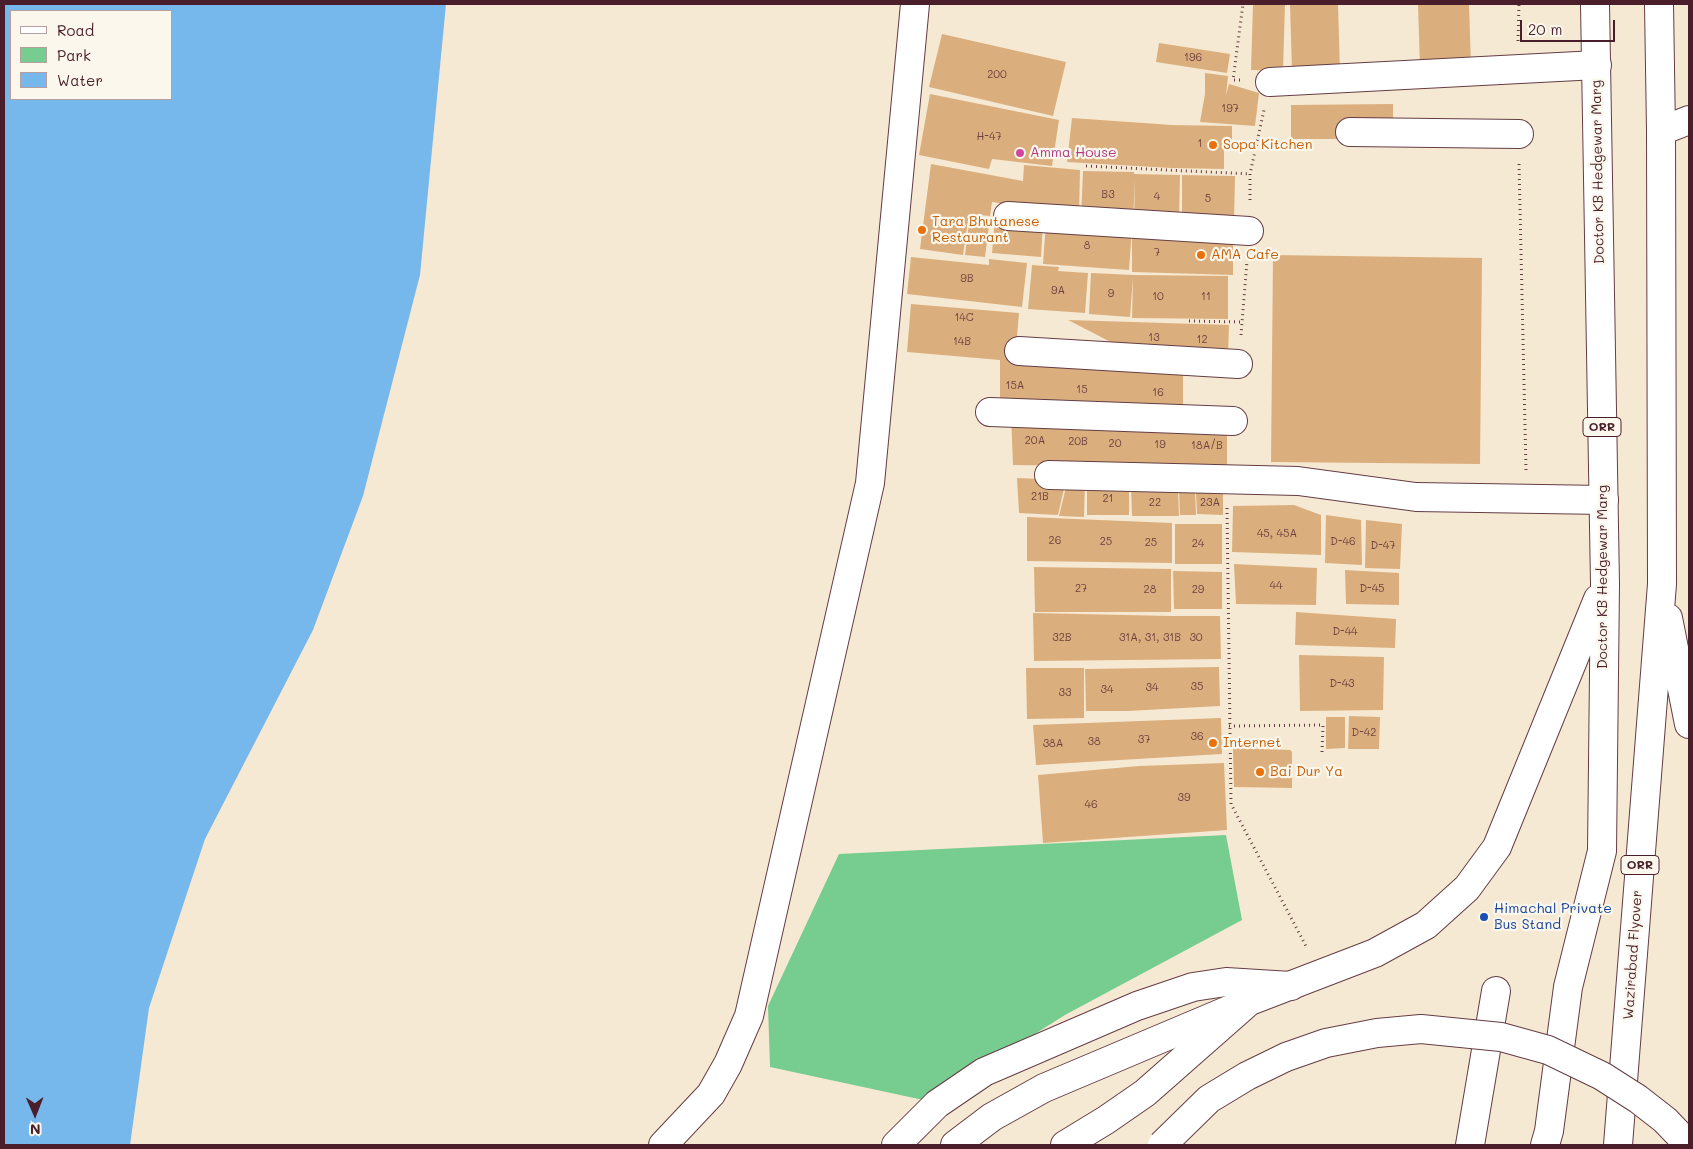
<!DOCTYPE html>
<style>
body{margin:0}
#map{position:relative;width:1693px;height:1149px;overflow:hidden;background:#f6e9d3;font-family:Mali,sans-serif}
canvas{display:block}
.frame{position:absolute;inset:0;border:5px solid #4a1f2b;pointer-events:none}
.legend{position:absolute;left:10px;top:10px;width:162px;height:90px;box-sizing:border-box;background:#fbf7ec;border:1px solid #b4a19f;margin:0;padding:6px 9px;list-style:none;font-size:15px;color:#4a1f2b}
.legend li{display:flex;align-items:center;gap:10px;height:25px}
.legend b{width:25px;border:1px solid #b4a19f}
.north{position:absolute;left:10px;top:1089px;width:50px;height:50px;-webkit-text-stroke:4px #fbf7ec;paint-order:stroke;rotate:179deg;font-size:14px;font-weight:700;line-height:20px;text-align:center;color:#4a1f2b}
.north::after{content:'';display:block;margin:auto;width:18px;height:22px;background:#4a1f2b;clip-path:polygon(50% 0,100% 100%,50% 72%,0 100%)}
.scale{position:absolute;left:1520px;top:20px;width:95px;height:22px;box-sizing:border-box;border:2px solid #4a1f2b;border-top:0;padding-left:6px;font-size:15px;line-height:18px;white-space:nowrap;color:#4a1f2b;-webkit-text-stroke:4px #fbf7ec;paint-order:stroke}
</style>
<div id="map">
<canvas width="1693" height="1149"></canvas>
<div class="frame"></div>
<ul class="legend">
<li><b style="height:6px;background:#fff"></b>Road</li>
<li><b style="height:14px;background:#77cc8f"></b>Park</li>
<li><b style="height:14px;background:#77b8ec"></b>Water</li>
</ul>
<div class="north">N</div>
<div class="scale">20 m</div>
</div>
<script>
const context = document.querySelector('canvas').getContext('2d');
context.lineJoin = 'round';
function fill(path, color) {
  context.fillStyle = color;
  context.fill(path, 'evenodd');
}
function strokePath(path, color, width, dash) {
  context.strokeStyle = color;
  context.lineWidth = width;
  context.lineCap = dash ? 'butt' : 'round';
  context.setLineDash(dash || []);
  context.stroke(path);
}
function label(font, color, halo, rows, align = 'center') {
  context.font = font + ' Mali,sans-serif';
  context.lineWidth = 4.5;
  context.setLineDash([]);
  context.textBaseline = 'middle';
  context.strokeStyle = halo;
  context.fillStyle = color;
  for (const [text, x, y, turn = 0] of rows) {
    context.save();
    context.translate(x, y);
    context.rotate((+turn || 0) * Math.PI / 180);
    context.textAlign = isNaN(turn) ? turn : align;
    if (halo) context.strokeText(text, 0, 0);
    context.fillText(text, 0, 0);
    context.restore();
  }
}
const green = new Path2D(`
 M1226,835L1242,920L1065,1015L928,1101L770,1067L768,1006L839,854Z`);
const water = new Path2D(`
 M4,4H446L420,275L363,496L313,630L205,839L149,1008L130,1145H4ZM11,11H171V99H11Z`);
const building = new Path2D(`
 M1253,4H1285L1283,71L1251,70Z
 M1290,4H1338L1340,72L1292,73Z
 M1418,4H1469L1471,66L1420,68Z
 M942,34L1066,62L1053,116L929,87Z
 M1159,43L1230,54L1227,73L1156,62Z
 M1205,73L1228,76L1226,95L1229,84L1259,93L1255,126L1200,122L1205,94Z
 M930,94L1059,120L1052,166L992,159L989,169L919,155Z
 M1393,104V139H1291V105Z
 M1072,118L1172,125L1232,126V140L1224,148V169L1171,168L1067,162Z
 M931,164L1023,181L1024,165L1080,170L1079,215L992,202L990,216L969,214L963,255L920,249Z
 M1083,171L1134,172V174L1180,175L1179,220H1134L1135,179L1133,220L1081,218Z
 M1182,175L1235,176L1234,223L1182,222Z
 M995,218L1043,222L1041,257L992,253Z
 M1046,222L1132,229L1129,270L1043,264Z
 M969,223L989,226L985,257L965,255Z
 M1132,231L1233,235V275L1132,272Z
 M1273,255L1482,258L1480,464L1271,462Z
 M911,257L989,265V259L1027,263L1022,307L907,294Z
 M1032,265L1059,267L1058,271L1088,273L1085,313L1028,309Z
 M1091,273L1133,275L1228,276V319L1132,318L1133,277L1130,317L1089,314Z
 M911,304L1019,313L1015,361L1183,372V416L1000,410V360L907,352Z
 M1068,320L1229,325L1228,356L1130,352Z
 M1011,414L1227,424V468L1013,465Z
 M1017,478L1066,480L1058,515L1019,513Z
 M1068,479L1085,480L1084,517L1059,516Z
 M1087,482L1129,483V515H1087Z
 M1131,488L1178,490L1179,516H1132Z
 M1179,490H1195L1196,515H1180Z
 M1196,492H1223V515L1197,514Z
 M1294,505L1321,515V555L1232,552L1233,506Z
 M1326,515L1361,520L1362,565L1325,563Z
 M1027,517L1172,523V563L1027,561Z
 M1366,520L1402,524L1400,569L1365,568Z
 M1175,524H1222V564H1175Z
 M1234,564L1317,568L1316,605L1236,604Z
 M1034,567L1171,569V612H1035Z
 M1345,570L1399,573V605L1346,604Z
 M1173,571L1222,572V609H1174Z
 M1296,612L1396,619L1395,648L1295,645Z
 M1033,613L1171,616H1220L1221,659L1034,661Z
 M1299,655L1384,657L1383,710L1300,711Z
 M1219,667L1220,706L1128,711H1086L1085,669Z
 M1026,668H1084V718L1027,719Z
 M1349,716L1380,717L1379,749H1348Z
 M1326,717H1345V748L1326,749Z
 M1221,718L1222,754L1036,765L1033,725Z
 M1233,748L1290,750L1292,752V788L1234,787Z
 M1224,763L1227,830L1043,843L1038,775L1139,766Z`);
const path = new Path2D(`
 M1518,41L1519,4
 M1240,80H1233L1243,4
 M1519,164L1526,470
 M1086,166L1250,174
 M1250,200V174L1264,110
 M1189,321L1242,322
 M1241,335L1247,261
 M1227,508L1231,804L1307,948
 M1229,726L1323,725L1322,752`);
const minor = new Path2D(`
 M1270,82L1597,65
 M1661,131L1689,120
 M1350,132L1519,134
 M1008,216L1249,231
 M1019,351L1238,364
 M990,412L1233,421
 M1049,475L1298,481L1416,497L1604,500
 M663,1145L711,1094L728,1064L749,1016L870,483L915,4
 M896,1145L937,1104L984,1072L1137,1006L1193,987L1226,982L1291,986
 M1065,1145L1106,1120L1145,1093L1245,1005
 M1470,1145L1496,991`);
const highway = new Path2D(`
 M1668,618L1689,724
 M955,1145L992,1117L1044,1088L1250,1001L1375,953L1426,925L1467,888L1497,847L1598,599
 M1545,1145L1549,1131L1568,987L1602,851L1605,584L1595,4
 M1618,1145L1662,584L1661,131L1659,4`);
const highwayBridge = new Path2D(`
 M1162,1145L1209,1099L1247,1076L1286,1057L1326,1043L1377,1033L1421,1029L1501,1037L1548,1050L1602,1076L1638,1099L1665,1120L1689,1145`);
const markers = [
 [1213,145,5,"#e8710a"],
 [1020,153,5,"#d1479c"],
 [922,230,5,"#e8710a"],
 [1201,255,5,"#e8710a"],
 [1213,743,5,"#e8710a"],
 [1260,772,5,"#e8710a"],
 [1484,917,5,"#1a4fb4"]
];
const numberNames = [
 ["196",1193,58],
 ["200",997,75],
 ["197",1230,109],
 ["H-47",989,137],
 ["1",1200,144],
 ["B3",1108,195],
 ["4",1157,197],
 ["5",1208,199],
 ["8",1087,246],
 ["7",1157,253],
 ["9B",967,279],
 ["9A",1058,291],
 ["9",1111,294],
 ["10",1158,297],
 ["11",1206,297],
 ["14C",964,318],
 ["13",1154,338],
 ["12",1202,340],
 ["14B",962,342],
 ["15A",1015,386],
 ["15",1082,390],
 ["16",1158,393],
 ["20A",1035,441],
 ["20B",1078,442],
 ["20",1115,444],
 ["19",1160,445],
 ["18A/B",1207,446],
 ["21B",1040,497],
 ["21",1108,499],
 ["22",1155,503],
 ["23A",1210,503],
 ["45, 45A",1277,534],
 ["26",1055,541],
 ["25",1106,542],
 ["D-46",1343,542],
 ["25",1151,543],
 ["24",1198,544],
 ["D-47",1383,546],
 ["44",1276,586],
 ["27",1081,589],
 ["D-45",1372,589],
 ["28",1150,590],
 ["29",1198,590],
 ["D-44",1345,632],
 ["32B",1062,638],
 ["31A, 31, 31B",1150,638],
 ["30",1196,638],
 ["D-43",1342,684],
 ["35",1197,687],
 ["34",1152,688],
 ["34",1107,690],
 ["33",1065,693],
 ["D-42",1364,733],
 ["36",1197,737],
 ["37",1144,740],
 ["38",1094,742],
 ["38A",1053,744],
 ["39",1184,798],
 ["46",1091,805]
];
const shields = [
 [1602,427,38],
 [1640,865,38]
];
const shieldNames = [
 ["ORR",1602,427],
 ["ORR",1640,865]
];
const foodNames = [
 ["Sopa Kitchen",1223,145],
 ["Tara Bhutanese",932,222],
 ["Restaurant",932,238],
 ["AMA Cafe",1211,255],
 ["Internet",1223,743],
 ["Bai Dur Ya",1270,772]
];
const hotelNames = [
 ["Amma House",1030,153]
];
const streetNames = [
 ["Doctor KB Hedgewar Marg",1598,172,-91],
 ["Doctor KB Hedgewar Marg",1603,577,-90],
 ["Wazirabad Flyover",1633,955,-86]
];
const transitNames = [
 ["Himachal Private",1494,909],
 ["Bus Stand",1494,925]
];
fill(green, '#77cc8f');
fill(water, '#77b8ec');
fill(building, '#dbaf7d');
strokePath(minor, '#643d44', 30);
strokePath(highway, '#643d44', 30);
strokePath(path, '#643d44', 3, [1, 4]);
strokePath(minor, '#fff', 28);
strokePath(highway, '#fff', 28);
strokePath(highwayBridge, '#643d44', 30, []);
strokePath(highwayBridge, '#fff', 28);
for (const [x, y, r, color] of markers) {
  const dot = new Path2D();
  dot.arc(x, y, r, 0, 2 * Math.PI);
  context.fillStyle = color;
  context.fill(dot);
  strokePath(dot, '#fbf7ec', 2);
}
label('11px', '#6e4340', null, numberNames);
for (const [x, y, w] of shields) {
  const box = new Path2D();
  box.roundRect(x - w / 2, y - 9.5, w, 19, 4);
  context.fillStyle = '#fbf7ec';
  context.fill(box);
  strokePath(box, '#4a1f2b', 1);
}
label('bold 12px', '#4a1f2b', null, shieldNames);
label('14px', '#c56008', '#fbf7ec', foodNames, 'left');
label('14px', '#b23c85', '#fbf7ec', hotelNames, 'left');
label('14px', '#4a1f2b', '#fbf7ec', streetNames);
label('14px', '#164399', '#fbf7ec', transitNames, 'left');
</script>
